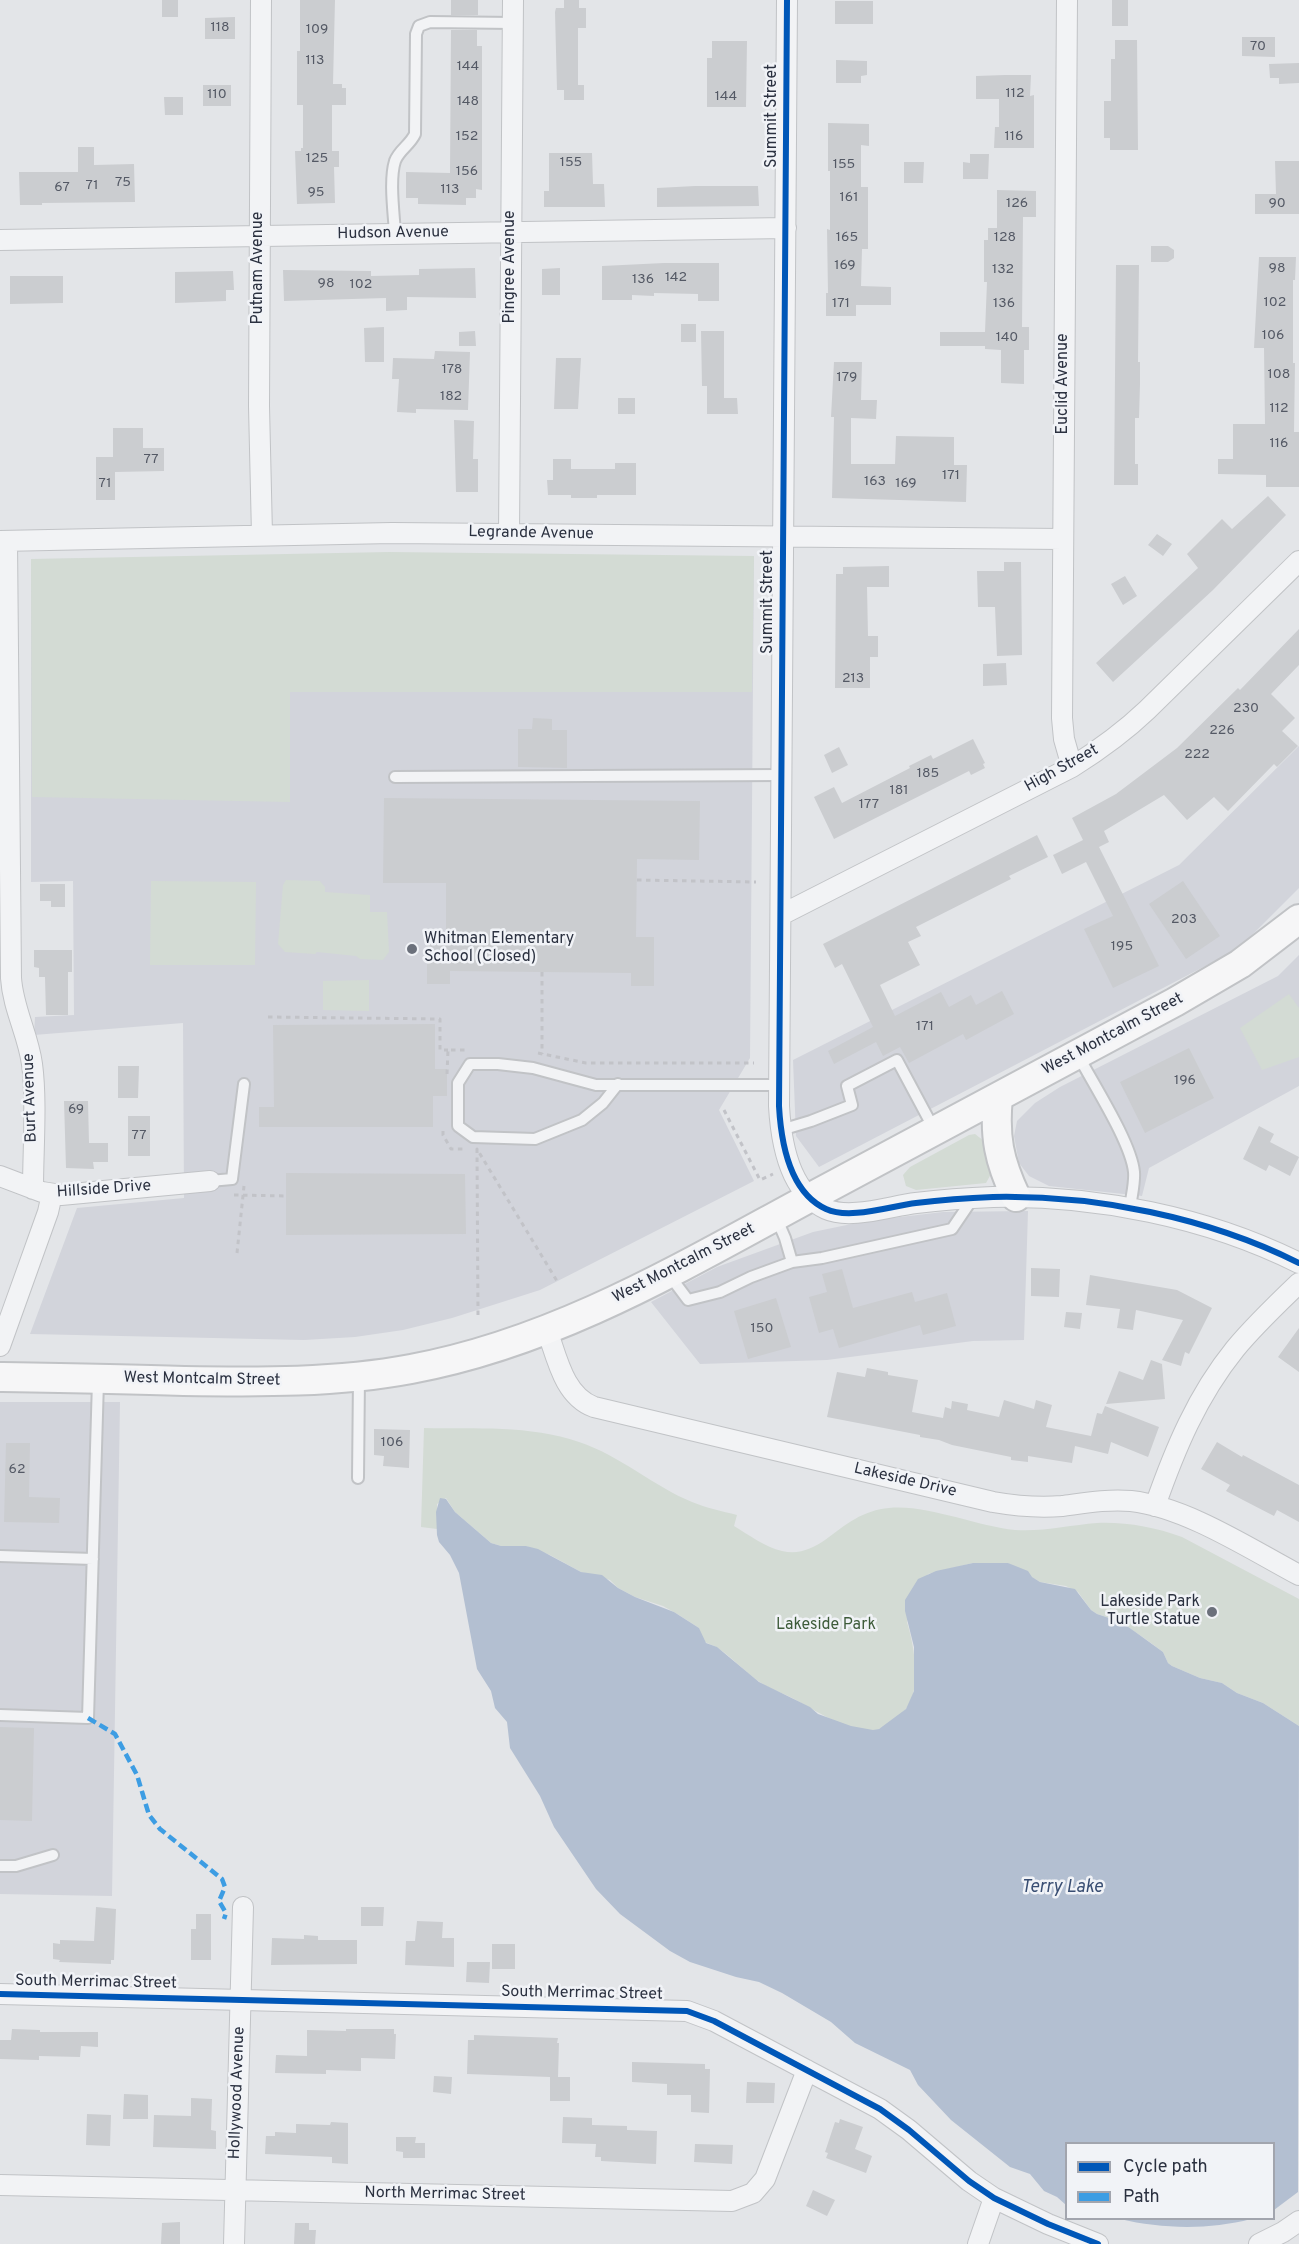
<!DOCTYPE html>
<style>
body{margin:0}
#map{position:relative;width:1299px;height:2244px;overflow:hidden;background:#e3e5e8;font-family:Overpass,sans-serif}
canvas{display:block}
.legend{position:absolute;left:1065px;top:2142px;width:210px;height:78px;box-sizing:border-box;background:#f1f3f7;border:2px solid #a2a5ae;margin:0;padding:8px 10px;list-style:none;font-size:18px;color:#2b3140}
.legend li{display:flex;align-items:center;gap:12px;height:30px}
.legend b{width:30px;border:2px solid #a2a5ae}
</style>
<div id="map">
<canvas width="1299" height="2244"></canvas>
<ul class="legend">
<li><b style="height:8px;background:#0057b8"></b>Cycle path</li>
<li><b style="height:8px;background:#3d9de3"></b>Path</li>
</ul>
</div>
<script>
const context = document.querySelector('canvas').getContext('2d');
context.lineJoin = 'round';
function fill(path, color) {
  context.fillStyle = color;
  context.fill(path, 'evenodd');
}
function strokePath(path, color, width, dash) {
  context.strokeStyle = color;
  context.lineWidth = width;
  context.lineCap = dash ? 'butt' : 'round';
  context.setLineDash(dash || []);
  context.stroke(path);
}
function label(font, color, halo, rows, align = 'center') {
  context.font = font + ' Overpass,sans-serif';
  context.lineWidth = 5;
  context.setLineDash([]);
  context.textBaseline = 'middle';
  context.strokeStyle = halo;
  context.fillStyle = color;
  for (const [text, x, y, turn = 0] of rows) {
    context.save();
    context.translate(x, y);
    context.rotate((+turn || 0) * Math.PI / 180);
    context.textAlign = isNaN(turn) ? turn : align;
    if (halo) context.strokeText(text, 0, 0);
    context.fillText(text, 0, 0);
    context.restore();
  }
}
const built = new Path2D(`
 M754,556L750,1058L719,1110L754,1181L540,1290L452,1318L403,1330L355,1337L304,1340L30,1334L77,1208L184,1198L183,1023L34,1035L35,1017L74,1015L73,881L31,882V559Z
 M1299,746V888L1238,949L819,1167L796,1136L793,1060L1179,865Z
 M1299,955V1086L1149,1168L1142,1196L1049,1186L1029,1176L1019,1163L1014,1136L1017,1121L1035,1103L1060,1087L1278,976Z
 M1028,1211L1024,1340L973,1341L827,1360L700,1364L651,1302L717,1267L813,1232L866,1221L943,1212Z
 M0,1402H120L112,1896L0,1894Z`);
const green = new Path2D(`
 M389,552L754,556L752,692H290V802L32,797L31,559Z
 M286,880L320,881L325,887V892L370,895V912H387L389,952L383,960L360,959L356,956L317,952L315,954L285,952L278,944L283,885Z
 M151,881L256,882L255,965H150Z
 M369,980V1011L323,1010V981Z
 M1289,994L1299,1008V1057L1262,1070L1240,1028Z
 M975,1134L984,1141L991,1174L986,1183L916,1190L906,1186L903,1175L910,1167L969,1135Z
 M424,1428C475,1429 530,1425 579,1442C621,1456 653,1486 692,1502C706,1508 722,1511 737,1515L734,1526C749,1535 765,1547 782,1551C813,1558 831,1532 855,1519C865,1513 877,1509 889,1508C926,1504 976,1526 1015,1530C1043,1532 1070,1525 1097,1523C1127,1522 1154,1527 1182,1537L1299,1599V1726L1263,1703L1237,1693L1222,1683L1200,1678L1172,1666L1168,1663L1163,1652L1151,1643L1121,1622L1097,1614L1091,1610L1078,1592L1066,1586L1040,1582L1008,1563H973L928,1574L907,1622C914,1645 924,1696 902,1713C894,1719 884,1729 875,1730C845,1733 812,1707 786,1695C776,1691 767,1687 758,1681C744,1671 733,1658 719,1649C714,1645 708,1644 703,1641L699,1628L679,1615L663,1606L635,1597L618,1588L610,1580L581,1572L550,1555L526,1546H501L491,1543L455,1512L446,1498L437,1504V1529L421,1527Z`);
const water = new Path2D(`
 M440,1498L446,1499L455,1512L491,1543L501,1546H526L538,1549L581,1572L602,1575L618,1588L635,1597L674,1612L699,1628L706,1643L717,1647L759,1682L810,1707L818,1714L851,1726L873,1730L879,1729L906,1709L914,1691V1647L905,1611V1600L918,1579L936,1571L973,1563H1008L1028,1571L1032,1577L1040,1582L1075,1589L1091,1610L1097,1614L1121,1622L1134,1631L1163,1652L1168,1663L1172,1666L1200,1678L1222,1683L1237,1693L1263,1703L1299,1726L1298,2192L1274,2210V2144H1066V2205L1057,2197L1044,2191L1030,2174L1010,2167L951,2120L918,2085L910,2070L855,2043L831,2022L782,1993L759,1982L736,1977L690,1962L670,1951L620,1914L596,1889L554,1827L540,1796L510,1748L507,1722L495,1708L491,1691L477,1669L459,1573L450,1555L439,1542L437,1535L436,1512Z
 M1120,2219H1251C1209,2230 1162,2229 1120,2219Z`);
const building = new Path2D(`
 M162,0H178V17H162Z
 M300,0H335L333,84H342V88H346V105H332V151H339V167H334L335,203L297,204L295,151H301V148H303V105H297V51H300Z
 M451,0H478V15H451Z
 M564,0H579V8H586V28H578V85H584V100H564V90H557L555,12L556,8H564Z
 M1112,0H1128V26H1112Z
 M835,1H873V24H835Z
 M235,17V39H205V18Z
 M451,30H477V46H482V190L476,189V198H466V205L418,204V198H406V172L450,173Z
 M1242,37H1275V57L1242,56Z
 M1115,40H1137L1138,150H1110V138H1104V101H1111V59H1115Z
 M712,41H747L746,107H707V58H712Z
 M836,60L867,61V75L861,76V83H836Z
 M1299,63V83L1279,84V78H1270L1269,64Z
 M1005,75H1031L1030,96L1034,95V148H994L995,127H999V99H976V76Z
 M203,85H231V106H203Z
 M164,97H183V115H165Z
 M828,123L869,124V146L861,145V187H868V249H862L861,286L891,287V305H856V316H826V293H828L827,229L830,230V171H828Z
 M78,147H94V165L134,164L135,202L42,203V205H20L19,172H78Z
 M549,153H592L593,184H604L605,207H544V191H549Z
 M970,154H989L988,179H963V162L970,163Z
 M1275,161H1299V214H1255V194H1276Z
 M904,162H924L923,183H904Z
 M695,186H758L759,206L657,207V188Z
 M997,190L1036,191V217H1023L1022,327H1029V350H1024V384L1001,383V350L985,349V346H940V332H985L987,282H984V240H988V228H997Z
 M1151,246H1168L1174,250V258L1168,262H1151Z
 M1259,257H1296L1295,280H1293V363H1295L1294,432H1299V487H1266V475L1218,474V459H1233V424H1265L1264,348H1254Z
 M664,263H719V301H698V294L654,293V296L632,295V300H602V266Z
 M1116,265H1139L1138,362H1140V384L1139,418H1135V464H1138V485H1114Z
 M475,268L476,298L407,297V310L386,311V298L284,301L283,270L371,271V276L419,275V269Z
 M560,268V295H542V269Z
 M233,271L234,290H226V301L175,303V272Z
 M10,276H63V303L10,304Z
 M681,324H696V342H681Z
 M384,327V362H365L364,328Z
 M475,331L476,346H459V332Z
 M701,331H724V398H737L738,414H707V386H702Z
 M435,351L470,352L468,410L416,409V413L397,412L399,379H392L393,358L434,359Z
 M556,358H581L578,409H554Z
 M834,362H862L861,400H877L876,419L851,418V464H895L896,436L954,437V465H967L966,502L832,498L834,417H831Z
 M618,398H635V414H618Z
 M454,420L474,421L473,459H478V492H456Z
 M113,428H143V448H164V471L115,472V500H96V457H113Z
 M553,459H571V469H615V463H636V495H597V498H571V495H548L547,480H553Z
 M1268,496L1286,515L1213,590L1113,682L1096,663L1198,568L1187,554L1222,519L1232,529Z
 M1157,534L1172,544L1163,556L1148,545Z
 M1004,562H1021L1022,655L997,656L995,607H978L977,571H1004Z
 M889,566V587H867L868,636H878V657H870V688H835L836,574H843V567Z
 M1125,576L1137,596L1123,605L1111,584Z
 M1299,629V665L1271,694L1295,718L1282,731L1298,746L1277,767L1274,764L1228,811L1214,797L1187,820L1164,795L1104,831L1109,842L1099,847L1159,966L1113,988L1084,929L1113,916L1086,862L1062,874L1053,855L1083,840L1072,818L1116,794L1177,748L1238,688L1240,690Z
 M1006,663L1007,685L983,686V664Z
 M533,718L552,719V730H567V768L518,767V729H532Z
 M973,739L985,763L983,764L985,768L971,775L969,771L834,839L814,797L834,787L842,803L910,768L909,766L931,755L933,759Z
 M839,747L848,765L832,773L824,755Z
 M384,798L700,801L699,860L637,859L636,937H654V986H631V973L542,972L450,971V984H427V937H446V883H383Z
 M1037,835L1048,857L1009,876L1011,879L916,927L921,936L908,942L920,965L880,985L895,1016L941,992L949,1007L971,995L976,1005L1002,991L1014,1014L966,1040L963,1034L909,1063L900,1047L883,1056L876,1042L834,1064L828,1051L873,1027L842,964L835,968L823,944Z
 M1183,881L1220,936L1186,959L1149,904Z
 M40,884H65V907H51V901H40Z
 M34,950H72V972H68V1015H46L45,977H39V968L34,967Z
 M435,1024V1069H447V1096H433V1127H259V1107H274L273,1025Z
 M1189,1048L1214,1098L1145,1133L1120,1082Z
 M118,1066H139L138,1098H118Z
 M64,1101H88L89,1143H108V1162H93L94,1169L66,1168Z
 M128,1116H150V1156H128Z
 M1259,1126L1274,1134L1270,1142L1299,1157L1290,1176L1269,1165L1266,1171L1243,1159Z
 M286,1173L465,1174L466,1234L286,1235Z
 M1031,1268L1060,1269L1059,1297L1031,1296Z
 M842,1269L853,1308L912,1292L915,1302L947,1293L956,1326L923,1335L920,1325L839,1348L833,1329L819,1333L809,1297L827,1292L822,1274Z
 M1090,1275L1177,1290L1212,1308L1189,1354L1185,1352L1181,1366L1162,1360L1183,1320L1136,1310L1133,1330L1117,1328L1120,1309L1086,1305Z
 M776,1298L791,1347L748,1359L734,1311Z
 M1066,1312L1082,1313L1080,1329L1064,1327Z
 M1299,1328V1372L1278,1357Z
 M1151,1360L1162,1364L1165,1399L1106,1404L1119,1371L1143,1380Z
 M867,1368L888,1372V1375L918,1380L912,1412L943,1418L945,1407L951,1409L952,1401L968,1404L967,1410L999,1417L1004,1400L1034,1409L1036,1400L1052,1405L1046,1427L1091,1436L1097,1413L1102,1414L1105,1406L1159,1427L1148,1457L1111,1442L1108,1454L1075,1446L1072,1463L1028,1456V1462L1011,1460V1457L952,1445L939,1440L920,1437V1435L827,1417L837,1372L865,1377Z
 M374,1429L410,1430L409,1468L383,1466L384,1456L374,1455Z
 M1217,1442L1242,1457L1243,1455L1299,1485V1522L1277,1510L1274,1516L1243,1500L1226,1491L1230,1485L1201,1469Z
 M6,1443H30L29,1497L60,1498L59,1523L4,1522Z
 M0,1727L34,1728L32,1821L0,1820Z
 M96,1907L116,1909L114,1960H111V1964L59,1962L60,1960L53,1959V1943L60,1944V1940L94,1941Z
 M361,1907H384L383,1926H361Z
 M196,1914H211V1960H191V1929H196Z
 M417,1921L443,1922L442,1938H454V1967L405,1965L406,1941H415Z
 M304,1935L318,1936V1940H357V1964L271,1965L272,1938L304,1939Z
 M492,1944H515V1969H492Z
 M467,1962H490L489,1983L466,1982Z
 M12,2029L40,2030V2032H98V2047L81,2046L80,2057L39,2056V2060L0,2059V2040H11Z
 M346,2029H394V2034H396L395,2059L361,2058V2071L326,2070V2074L275,2073L276,2055L307,2056V2030L346,2031Z
 M474,2035L558,2038L557,2043H559L558,2077H570V2101H550V2077L467,2074L468,2040H474Z
 M632,2062L705,2064V2069H710L709,2113L691,2112V2095H667V2084L632,2082Z
 M434,2076L452,2077L451,2094L433,2092Z
 M747,2082L775,2083L774,2103H746Z
 M124,2094L148,2095V2119H123Z
 M191,2098L212,2099L211,2130L216,2131V2149L153,2147L154,2115L191,2116Z
 M87,2114L111,2115L110,2146L86,2145Z
 M563,2117L592,2118V2125L627,2126V2130L657,2131L656,2164L601,2161V2157H595L596,2144L562,2143Z
 M840,2119L863,2127L855,2149L872,2156L866,2173L826,2158L828,2153L825,2152L835,2122L839,2123Z
 M331,2122L348,2123V2164L332,2163V2157L265,2154L266,2136H275V2132L296,2133V2124L330,2125Z
 M396,2137H416L415,2143H425V2158H403V2152L396,2151Z
 M695,2144L733,2145L732,2164L694,2162Z
 M813,2190L835,2200L827,2216L806,2206Z
 M180,2222V2244H161L162,2223Z
 M295,2223H309V2230H316L315,2244H294Z`);
const path = new Path2D(`
 M637,880L756,882
 M542,972V1054
 M268,1017L440,1019V1050H448
 M538,1053L586,1063H754
 M447,1074L448,1050H466
 M724,1110L760,1180L773,1174
 M443,1131V1135L451,1149H466
 M234,1195L286,1196
 M237,1253L244,1186
 M478,1315L477,1149L557,1281`);
const lane = new Path2D(`
 M395,234C394,214 389,180 395,161C399,150 410,145 415,134L416,34L419,26L430,22L513,23
 M395,777L782,775
 M1078,1055C1093,1084 1131,1142 1134,1172C1135,1184 1131,1197 1130,1209
 M618,1084L603,1103L582,1120L535,1139L473,1137L458,1126V1083L470,1064H498L533,1068L596,1085H779
 M781,1130L811,1121L852,1105L847,1086L897,1060L935,1131
 M210,1181L232,1179L244,1084
 M776,1217L785,1238L792,1262
 M670,1276L688,1300L720,1292L751,1277L792,1262L822,1258L952,1229L973,1198
 M358,1478L359,1377
 M0,1556L93,1559
 M0,1715L88,1718L98,1381
 M0,1866H16L53,1855`);
const street = new Path2D(`
 M261,0L259,406L262,535
 M787,0L779,1106C781,1142 789,1192 826,1209C850,1220 890,1206 916,1203C941,1200 968,1198 993,1197C1096,1195 1207,1217 1299,1263
 M1067,0L1062,718L1064,739L1072,767
 M0,240L786,228
 M509,534L513,0
 M0,541L392,533L1063,539
 M7,541L11,978C13,1009 28,1034 32,1064C37,1101 33,1150 33,1189
 M781,915L1072,767C1099,750 1124,732 1147,710L1299,561
 M0,1176L42,1192L61,1195L210,1181
 M547,1330C557,1358 564,1396 594,1407L993,1502C1016,1506 1038,1508 1062,1506C1085,1503 1107,1499 1131,1501C1186,1507 1250,1549 1299,1575
 M0,1346L48,1212L52,1194
 M1155,1506C1175,1449 1197,1396 1235,1349C1254,1326 1277,1304 1299,1283
 M0,1994L687,2011L714,2021L880,2109L909,2130L969,2181L994,2198L1048,2224L1098,2244
 M0,2185L732,2201L753,2193L765,2179L807,2070
 M234,2244L243,1907
 M978,2244L994,2198
 M1259,2244L1283,2232L1299,2221`);
const secondary = new Path2D(`
 M998,1097C994,1137 999,1161 1016,1197
 M0,1377C61,1378 123,1379 184,1381C260,1382 336,1383 411,1369C557,1342 683,1266 811,1197C932,1131 1054,1067 1175,1002L1240,964L1299,919`);
const quiet = new Path2D(`
 M88,1718L115,1734L137,1775L149,1815L160,1829L222,1879L225,1887L219,1901L226,1913L224,1919`);
const cycleway = new Path2D(`
 M787,0L779,1106C781,1142 789,1192 826,1209C850,1220 890,1206 916,1203C941,1200 968,1198 993,1197C1096,1195 1207,1217 1299,1263
 M0,1994L687,2011L714,2021L880,2109L909,2130L969,2181L994,2198L1048,2224L1098,2244`);
const markers = [
 [412,949,6,"#6b707b"],
 [1212,1612,6,"#6b707b"]
];
const numberNames = [
 ["118",220,28],
 ["109",317,30],
 ["70",1258,47],
 ["113",315,61],
 ["144",468,67],
 ["112",1015,94],
 ["110",217,95],
 ["144",726,97],
 ["148",468,102],
 ["152",467,137],
 ["116",1014,137],
 ["125",317,159],
 ["155",571,163],
 ["155",844,165],
 ["156",467,172],
 ["75",123,183],
 ["71",92,186],
 ["67",62,188],
 ["113",450,190],
 ["95",316,193],
 ["161",849,198],
 ["126",1017,204],
 ["90",1277,204],
 ["165",847,238],
 ["128",1005,238],
 ["169",845,266],
 ["98",1277,269],
 ["132",1003,270],
 ["142",676,278],
 ["136",643,280],
 ["98",326,284],
 ["102",361,285],
 ["102",1275,303],
 ["171",841,304],
 ["136",1004,304],
 ["106",1273,336],
 ["140",1007,338],
 ["178",452,370],
 ["108",1279,375],
 ["179",847,378],
 ["182",451,397],
 ["112",1279,409],
 ["116",1279,444],
 ["77",151,460],
 ["171",951,476],
 ["163",875,482],
 ["71",105,484],
 ["169",906,484],
 ["213",853,679],
 ["230",1246,709],
 ["226",1222,731],
 ["222",1197,755],
 ["185",928,774],
 ["181",899,791],
 ["177",869,805],
 ["203",1184,920],
 ["195",1122,947],
 ["171",925,1027],
 ["196",1185,1081],
 ["69",76,1110],
 ["77",139,1136],
 ["150",762,1329],
 ["106",392,1443],
 ["62",17,1470]
];
const streetNames = [
 ["Summit Street",773,116,-90],
 ["Hudson Avenue",393,234,-1],
 ["Pingree Avenue",511,267,-90],
 ["Putnam Avenue",259,268,-90],
 ["Euclid Avenue",1064,384,-90],
 ["Legrande Avenue",531,534,1],
 ["Summit Street",769,602,-90],
 ["High Street",1062,769,-29],
 ["West Montcalm Street",1113,1035,-28],
 ["Burt Avenue",31,1098,-92],
 ["Hillside Drive",104,1190,-4],
 ["West Montcalm Street",684,1264,-27],
 ["West Montcalm Street",202,1380,1],
 ["Lakeside Drive",905,1481,13],
 ["South Merrimac Street",96,1983,1],
 ["South Merrimac Street",582,1994,1],
 ["Hollywood Avenue",238,2093,-88],
 ["North Merrimac Street",445,2195,1]
];
const poiNames = [
 ["Whitman Elementary",424,940],
 ["School (Closed)",424,958],
 ["Lakeside Park",1200,1603,"right"],
 ["Turtle Statue",1200,1621,"right"]
];
const parkNames = [
 ["Lakeside Park",826,1626]
];
const waterNames = [
 ["Terry Lake",1062,1888]
];
fill(built, '#d2d4db');
fill(green, '#d3dbd4');
fill(water, '#b3bfd1');
fill(building, '#cbcdd0');
strokePath(lane, '#c1c3c6', 14);
strokePath(street, '#c1c3c6', 22);
strokePath(secondary, '#c1c3c6', 32);
strokePath(path, '#c2c3c8', 3, [4.5, 4.5]);
strokePath(lane, '#f2f3f5', 10);
strokePath(street, '#f2f3f5', 20);
strokePath(secondary, '#f6f6f7', 28);
strokePath(quiet, '#3d9de3', 4.5, [9, 4.5]);
strokePath(cycleway, '#0057b8', 6);
for (const [x, y, r, color] of markers) {
  const dot = new Path2D();
  dot.arc(x, y, r, 0, 2 * Math.PI);
  context.fillStyle = color;
  context.fill(dot);
  strokePath(dot, '#f1f3f7', 2);
}
label('14px', '#545965', null, numberNames);
label('16px', '#2b3140', '#f1f3f7', streetNames);
label('16px', '#2b3140', '#f1f3f7', poiNames, 'left');
label('16px', '#3d5b39', '#f1f3f7', parkNames);
label('italic 18px', '#384d72', '#f1f3f7', waterNames);
</script>
